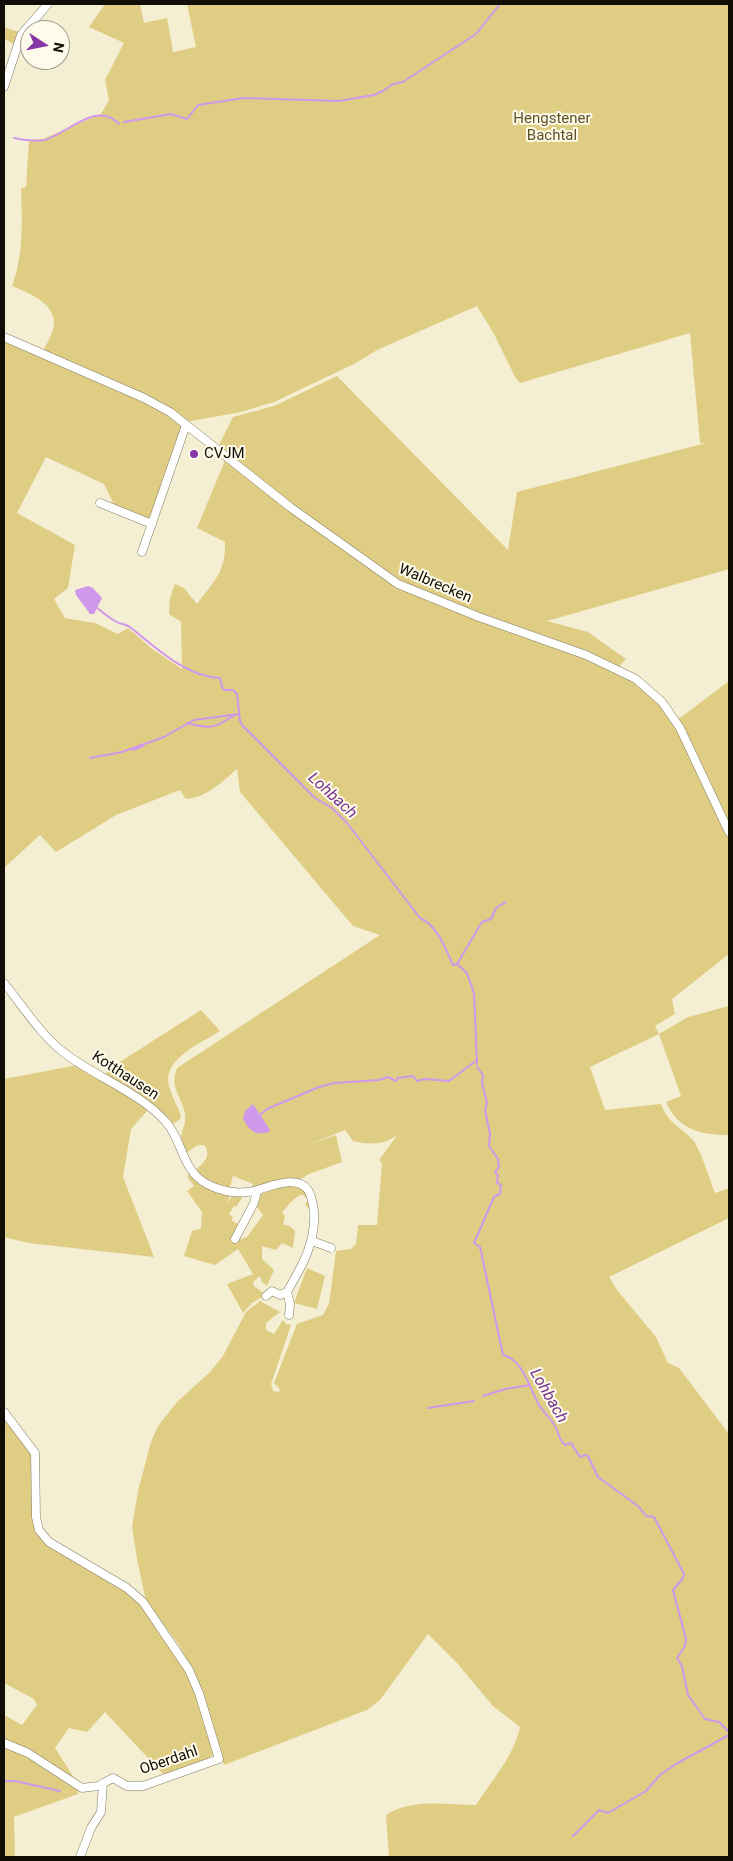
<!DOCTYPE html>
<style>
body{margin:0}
#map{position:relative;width:733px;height:1861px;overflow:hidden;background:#f4eed3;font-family:Roboto,sans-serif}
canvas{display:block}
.frame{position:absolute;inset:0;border:5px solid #100e06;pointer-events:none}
.north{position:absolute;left:20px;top:20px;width:50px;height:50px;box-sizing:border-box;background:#fffbeb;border:1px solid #9f9c8f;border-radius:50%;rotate:101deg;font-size:14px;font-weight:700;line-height:20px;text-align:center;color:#100e06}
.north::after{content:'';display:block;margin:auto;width:18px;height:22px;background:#8637a7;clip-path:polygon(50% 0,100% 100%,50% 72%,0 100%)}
</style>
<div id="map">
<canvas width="733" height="1861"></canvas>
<div class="frame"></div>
<div class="north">N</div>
</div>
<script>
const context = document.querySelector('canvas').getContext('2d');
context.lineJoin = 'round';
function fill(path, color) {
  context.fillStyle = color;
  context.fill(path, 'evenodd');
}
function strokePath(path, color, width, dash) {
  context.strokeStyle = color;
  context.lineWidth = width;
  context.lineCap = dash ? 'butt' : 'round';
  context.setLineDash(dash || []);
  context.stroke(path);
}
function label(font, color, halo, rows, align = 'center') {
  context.font = font + ' Roboto,sans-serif';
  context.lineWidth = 4;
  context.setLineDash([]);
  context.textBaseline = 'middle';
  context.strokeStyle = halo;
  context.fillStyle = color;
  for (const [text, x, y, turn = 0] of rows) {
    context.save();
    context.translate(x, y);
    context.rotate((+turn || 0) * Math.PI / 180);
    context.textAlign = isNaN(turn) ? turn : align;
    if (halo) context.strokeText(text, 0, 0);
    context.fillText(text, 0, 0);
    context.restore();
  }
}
const green = new Path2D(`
 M105,4H140L144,23L167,18L173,52L196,47L187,4H729V569L547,621L588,632L626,659L615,671L646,690L676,721L729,681V954L672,999L675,1014L655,1026L659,1034L688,1017L729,1006V1135C701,1135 678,1130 666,1102L681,1096L659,1034L590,1067L605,1110L661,1104C669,1124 678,1125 692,1139C699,1145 711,1182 715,1193L729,1188V1218L609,1277L617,1290L656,1337L668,1363L679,1368L729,1434V1857H389L386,1815C411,1798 448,1805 476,1805C492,1780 514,1756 520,1727L493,1706L457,1663L428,1634L380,1700L367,1710L224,1765L194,1675L179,1645L146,1601L137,1559L132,1527L138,1491L151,1442L158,1426L177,1402L210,1372L223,1356L246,1312L260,1301L280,1312L266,1323V1330L274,1334L283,1320L286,1324L291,1325L271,1384L273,1391L279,1392L280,1389L274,1383L297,1324L323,1315L329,1304L336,1251L351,1249L356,1244L358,1225H377L382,1163L379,1160L398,1134C386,1145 369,1145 353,1141L345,1130L305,1146L336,1135L342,1162L309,1174L298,1181L253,1188V1184L233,1176L230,1187C215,1185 205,1181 196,1170C204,1162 212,1156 204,1145H198L186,1153C175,1132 187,1131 185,1114C182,1095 169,1089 177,1068L380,935L353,926L240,792L237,769C221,783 207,797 186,799L180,790L116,815L56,852L40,835L4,868V339L41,355C45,346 54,333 54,323C54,302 28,293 12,286C24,254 22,221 21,188L26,187L29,140L43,139L101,114L109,100L105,80L124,43L89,27ZM477,306L494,334L515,377L520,383L690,333L700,443H706L517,492L508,550L337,376L274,406L233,417L218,447L226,458L197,528L225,542C226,572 214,581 197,604L184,588L175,584L170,598L169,614L181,622L182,669L152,649L128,628L118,634L95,623L65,618L54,599L68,588L75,545L17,513L46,457L104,484L114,505L152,524L186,425L191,421L241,412L274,402L354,364L377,350Z
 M4,27L19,32L14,44L4,39Z
 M201,1010L220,1031C202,1043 162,1058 169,1086C172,1096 177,1106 181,1115L180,1119L173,1124L155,1106L106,1074L109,1069Z
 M78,1065L148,1110L131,1129L123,1177L154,1257L28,1243L4,1237V1079Z
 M188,1169C200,1182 212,1189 230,1193L228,1203L233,1194L244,1195L236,1207L234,1206L229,1214L233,1217L231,1220L240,1225L238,1232L231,1240L233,1242L247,1237L263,1215L256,1206L263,1190C287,1182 311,1179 312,1212L305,1204L309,1200L302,1194L294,1199L282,1212L285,1217L283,1224L291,1227L295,1231L293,1248L282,1243L276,1250L262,1246V1259L274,1270L267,1286L262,1282L260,1276L253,1282L254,1286L263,1293L265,1291L267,1294L252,1303L243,1313L227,1284L253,1274L238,1249L215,1265L184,1256L192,1231L201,1229L202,1212L187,1191L194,1186L188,1178Z
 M307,1268L325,1276L317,1309L294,1303Z
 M4,1413L32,1448L35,1507L42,1537L116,1583L142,1603L194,1684L214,1754L209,1758L164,1775L105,1712L87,1732L69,1728L55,1748L78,1784L4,1741V1715L22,1725L37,1705L34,1699L4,1683Z
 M4,1745L17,1749L78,1788V1794L14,1817L15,1857H4Z`);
const water = new Path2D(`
 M88,586L93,588L102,598L94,614H90L76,595L75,590Z
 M253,1104L270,1130L269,1132C255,1136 250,1131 243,1119L245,1111Z`);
const stream = new Path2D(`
 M124,122L171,114L187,119L198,105L244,98L339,101L374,95L383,91L393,84L403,82L476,34L500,4
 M14,138C24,140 35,142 45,140C68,133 97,100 119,124
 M96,607C102,612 108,617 115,621C119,624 126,624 130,627C155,647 186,677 220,678L222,687L225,690H233L237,694L240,721L243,726L315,798L332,808L347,823L420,918C438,926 445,948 453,965L457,964L467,973L474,993L477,1064
 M187,723C209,729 214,729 233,716
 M133,750L143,746
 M90,758L122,752L164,737L194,720L239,714
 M457,964L482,922L491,919L496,908L506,902
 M477,1067L483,1075L482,1083L487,1103L485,1110L490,1134L489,1146L498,1159L499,1167L495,1172L498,1175L497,1183L501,1185L500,1194L494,1197L474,1243L480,1247L503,1355C523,1359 530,1390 539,1405C544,1413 552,1419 556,1428C559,1434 559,1440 565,1445L571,1443L580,1457L585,1455L588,1456L598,1477L638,1506L646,1516L654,1517L684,1574L683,1578L673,1590L686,1639L685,1646L677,1658L682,1666L688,1695L705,1719L719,1722L729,1732
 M260,1115L267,1109L319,1087L334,1083L379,1080L388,1077L396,1081L398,1078L413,1076L417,1081L425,1079L449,1081L477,1060
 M483,1396L505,1389L530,1385
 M428,1408L474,1401
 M4,1781H15L60,1791
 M573,1836L599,1810L608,1813L646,1791L660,1775L676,1764L729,1735`);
const street = new Path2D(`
 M4,87L21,35L48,4
 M4,337L144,398L170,412L290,507L398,584L479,617L586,655L636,679L662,702L680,728L729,832
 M100,503L152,524
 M142,552L186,425
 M4,983C23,1006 39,1033 63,1052C95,1077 138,1091 166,1122C183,1141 182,1171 207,1184C218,1190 234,1194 247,1192C263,1191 295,1172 308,1190C312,1196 313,1204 314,1211C316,1243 302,1266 287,1292L280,1295L272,1291L266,1296
 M235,1239L254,1203L257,1191
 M312,1241L331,1248
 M287,1292L290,1304L289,1315
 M4,1412L35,1453L36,1517L39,1530L49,1542L127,1588L143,1602L189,1670L199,1693L219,1759L143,1786H127L113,1778L98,1786L82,1788L28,1753L4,1743
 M80,1857L91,1828L101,1812L103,1783`);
const markers = [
 [194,454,5,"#8637a7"]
];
const parkNames = [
 ["Hengstener",552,119],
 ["Bachtal",552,136]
];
const poiNames = [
 ["CVJM",204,454]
];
const streetNames = [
 ["Walbrecken",435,584,23],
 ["Kotthausen",125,1076,33],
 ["Oberdahl",169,1761,-19]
];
const waterNames = [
 ["Lohbach",332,796,42],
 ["Lohbach",548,1396,60]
];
fill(green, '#e0cd84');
fill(water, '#cf98ea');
strokePath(stream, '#cf98ea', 2);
strokePath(street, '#827c64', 9);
strokePath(street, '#fff', 8);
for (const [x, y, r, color] of markers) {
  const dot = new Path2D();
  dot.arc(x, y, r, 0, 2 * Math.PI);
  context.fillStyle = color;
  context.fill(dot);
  strokePath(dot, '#fffbeb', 2);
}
label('15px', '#5d5227', '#fffbeb', parkNames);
label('15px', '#100e06', '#fffbeb', poiNames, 'left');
label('15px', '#100e06', '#fffbeb', streetNames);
label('italic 16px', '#733190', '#fffbeb', waterNames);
</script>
